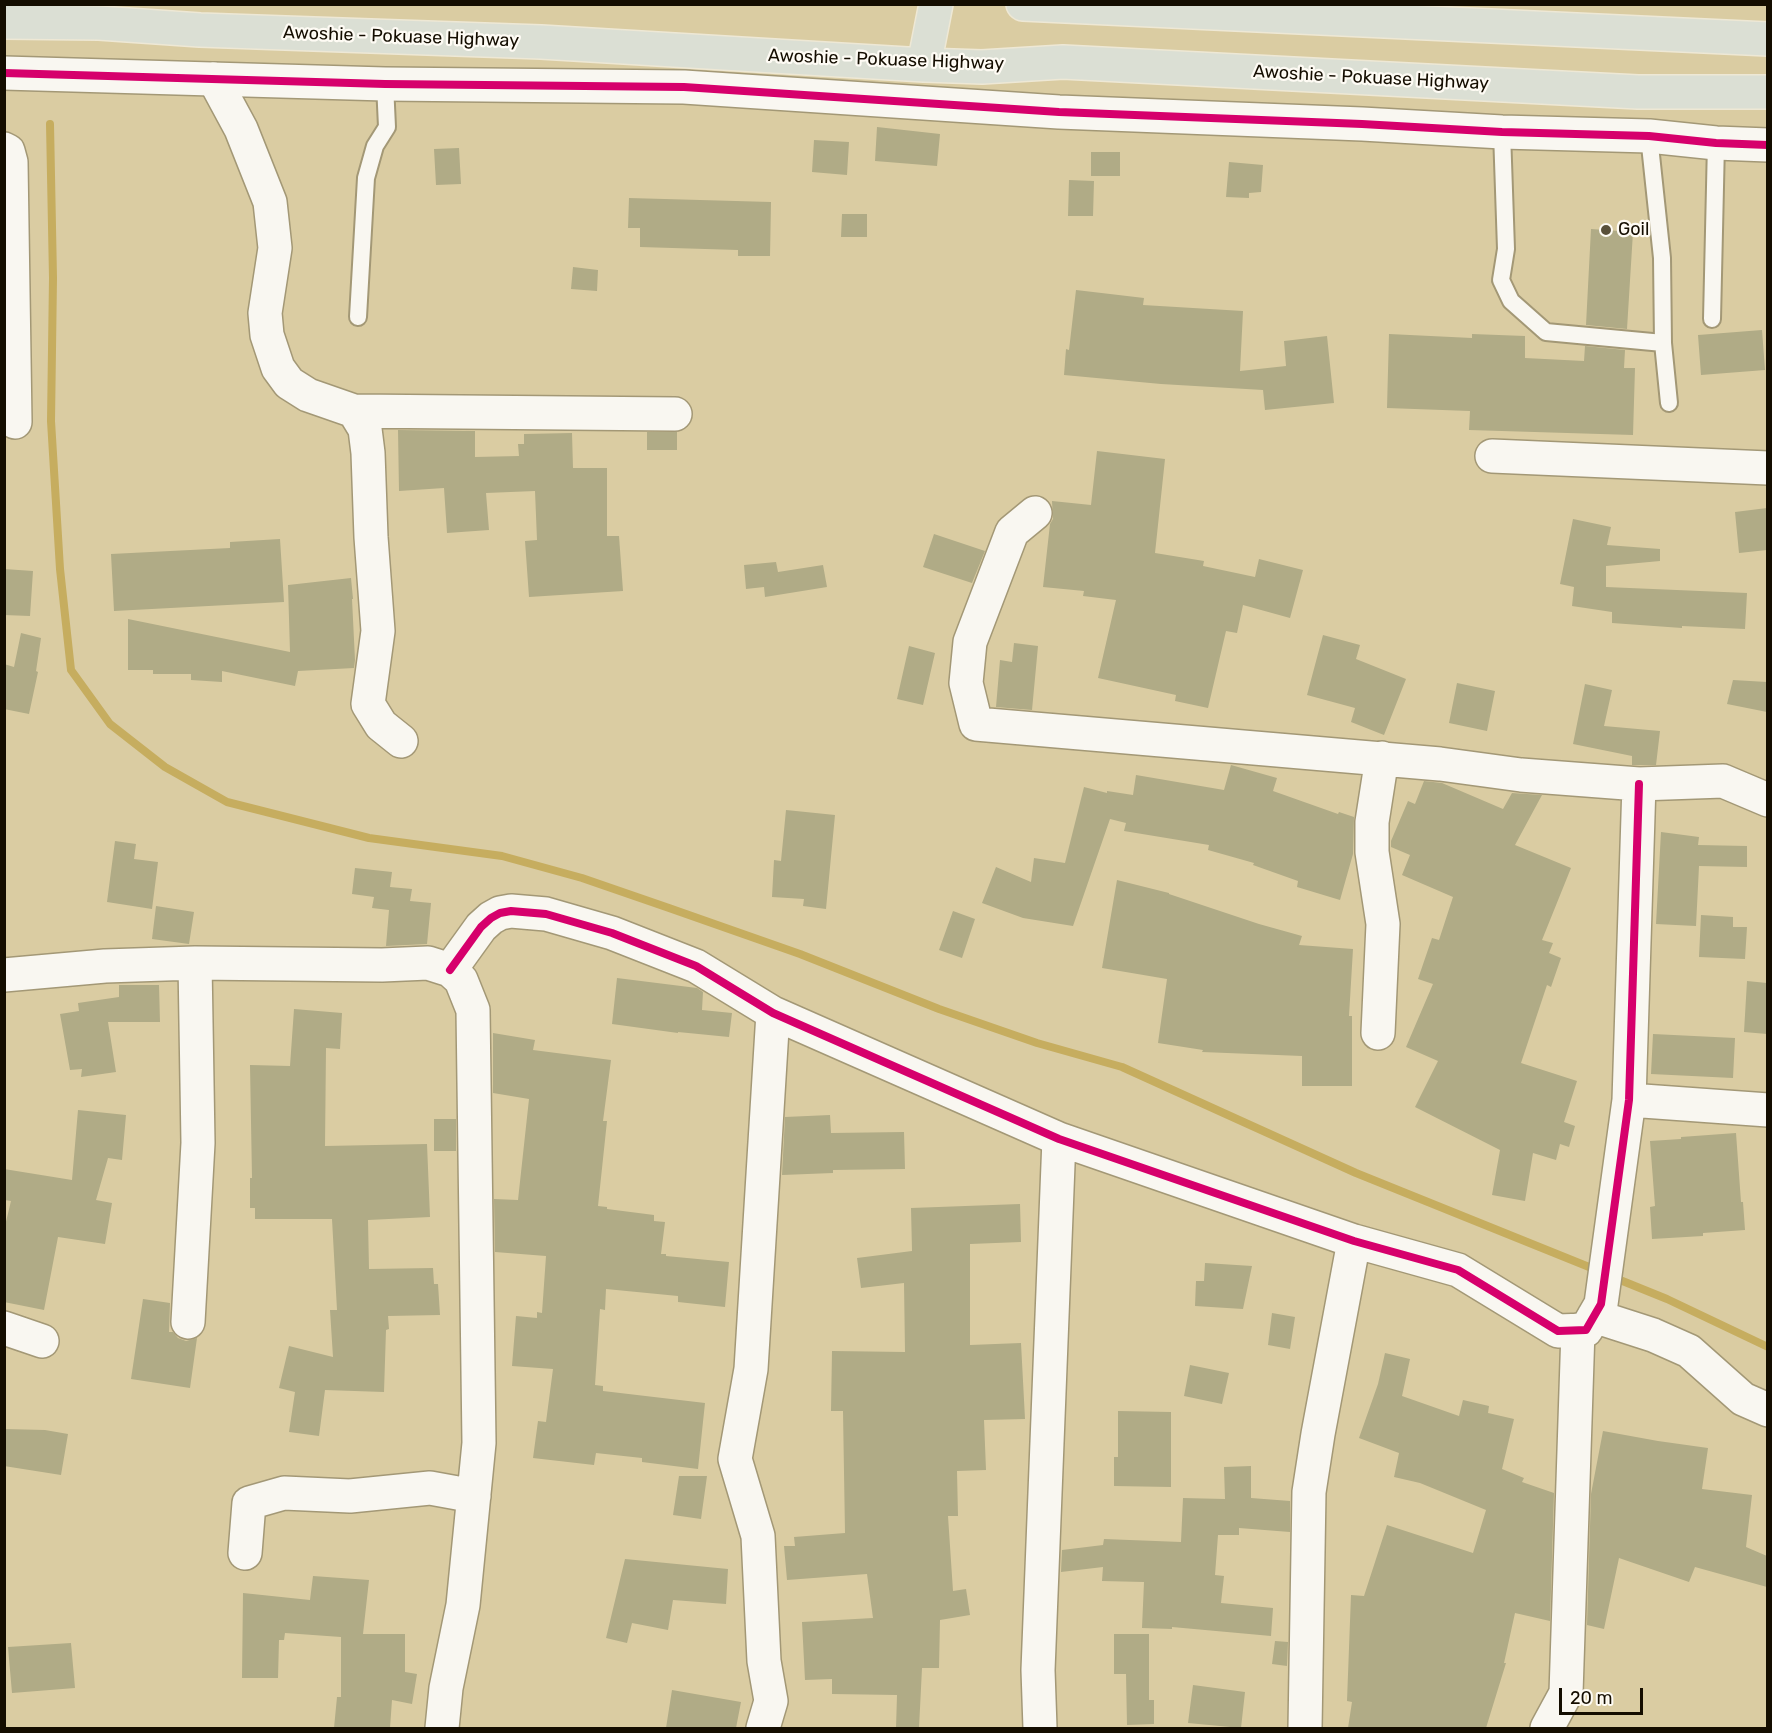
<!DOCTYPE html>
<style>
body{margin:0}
#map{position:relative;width:1772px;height:1733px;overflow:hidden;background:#dacca2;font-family:Rubik,sans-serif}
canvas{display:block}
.frame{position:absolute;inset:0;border:6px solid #140d00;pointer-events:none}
.scale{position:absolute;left:1559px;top:1688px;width:84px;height:27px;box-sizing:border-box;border:3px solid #140d00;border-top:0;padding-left:8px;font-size:18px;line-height:21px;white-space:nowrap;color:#140d00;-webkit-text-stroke:4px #fefbf4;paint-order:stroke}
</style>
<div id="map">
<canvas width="1772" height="1733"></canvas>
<div class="frame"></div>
<div class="scale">20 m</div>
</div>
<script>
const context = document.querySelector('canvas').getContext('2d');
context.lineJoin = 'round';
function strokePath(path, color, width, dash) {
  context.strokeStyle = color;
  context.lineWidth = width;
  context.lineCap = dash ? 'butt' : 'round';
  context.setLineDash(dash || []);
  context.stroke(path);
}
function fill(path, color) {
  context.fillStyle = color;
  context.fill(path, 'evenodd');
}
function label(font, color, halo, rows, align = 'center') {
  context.font = font + ' Rubik,sans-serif';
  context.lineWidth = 4.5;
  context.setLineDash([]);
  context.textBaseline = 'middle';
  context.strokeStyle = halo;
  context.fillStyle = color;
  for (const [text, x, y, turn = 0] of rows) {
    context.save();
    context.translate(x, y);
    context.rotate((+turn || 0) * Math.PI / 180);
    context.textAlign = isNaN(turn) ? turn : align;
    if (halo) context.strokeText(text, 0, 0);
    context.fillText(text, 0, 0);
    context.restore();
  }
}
const stream = new Path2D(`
 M50,124L53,278L51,421L60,569L71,670L110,724L165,767L227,802L369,838L502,856L582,878L669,908L800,954L939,1009L1037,1043L1122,1067L1356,1173L1599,1271
 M1620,1280L1667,1299L1768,1347`);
const building = new Path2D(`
 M877,127L940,134L937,166L875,161Z
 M814,140L849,142L847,175L812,172Z
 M459,148L461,184L436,185L434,149Z
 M1091,152H1120V176H1091Z
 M1229,162L1263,165L1261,192L1249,193V198L1226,197Z
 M1069,180L1094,181L1093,216H1068Z
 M629,198L771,202L770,256H738V250L640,247V228H628Z
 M842,214H867V237H841Z
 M1591,229L1633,232L1627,329L1586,325Z
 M573,267L598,270L597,291L571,289Z
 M1076,290L1144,298L1143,305L1243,311L1240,371L1286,366L1284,341L1327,336L1334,403L1265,410L1263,390L1161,384L1064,375L1066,349L1069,350Z
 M1762,330L1765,370L1701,375L1698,335Z
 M1389,334L1472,338V334L1525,336V358L1584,361L1585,346L1625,350L1624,368H1635L1633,435L1469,430L1470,411L1387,408Z
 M398,430L475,431V457L519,456L518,444H524V434L572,433L573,468H607V536H619L623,591L529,597L525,541L537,540L535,491L486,493L489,530L447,533L444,488L399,491Z
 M647,432H677V450H647Z
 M1097,451L1165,459L1155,553L1204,561L1203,566L1255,577L1259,559L1303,570L1290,618L1243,605L1237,633L1226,631L1208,708L1175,701L1176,695L1098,678L1116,600L1083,596L1084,591L1043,587L1050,524L1053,519L1052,501L1091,505Z
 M1767,508V550L1739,553L1735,512Z
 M1573,519L1611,527L1607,545L1660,549V561L1606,566V587L1747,593L1745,629L1682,626V628L1612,623V612L1572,606L1574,587L1560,584Z
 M934,534L985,551L972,583L923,567Z
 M280,539L284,602L114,611L111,554L230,548V542Z
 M776,562L778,572L823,565L827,587L765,597L764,587L746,589L744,565Z
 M4,569L33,571L30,616L4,615Z
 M351,578L353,599H352L355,660L354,668L298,671L295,686L222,671V682L191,680V674H153V670H128V619L290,652L288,585Z
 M21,633L41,638L36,671L38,672L29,714L4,709V664L14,667Z
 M1323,635L1360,645L1356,659L1406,679L1384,735L1351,722L1355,708L1307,695Z
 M1014,643L1038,646L1032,710L996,707L1000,660L1012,662Z
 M909,646L935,653L923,705L897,699Z
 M1733,680L1767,682V712L1727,704Z
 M1457,683L1495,691L1487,731L1449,723Z
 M1585,684L1612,690L1604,726L1660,731L1656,765H1632V756L1573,744Z
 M1231,765L1277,778L1273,791L1338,814L1339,812L1354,817L1353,854L1340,900L1297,887L1298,881L1253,865L1254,863L1208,850L1209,845L1124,831L1126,823L1110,819L1073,926L1023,918L982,903L996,867L1031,882L1034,858L1065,863L1084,787L1107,793V791L1133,795L1136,775L1224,790Z
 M1424,781L1442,783L1503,809L1512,793L1542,795L1515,845L1571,868L1542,940L1553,943L1549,953L1561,958L1551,987L1547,985L1521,1063L1577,1081L1564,1122L1575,1126L1569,1147L1560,1144L1556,1160L1533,1153L1525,1201L1492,1195L1500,1150L1415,1107L1438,1061L1406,1047L1433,984L1418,979L1432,938L1439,940L1453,897L1402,875L1410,855L1391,847V841L1408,801L1415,804Z
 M786,810L835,815L826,909L803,906L804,899L772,897L774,860L781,861Z
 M1661,832L1699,837L1698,845L1747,846V867L1699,866L1696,926L1656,924Z
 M115,841L136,844L134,859L158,862L152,909L107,902Z
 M355,868L392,872L390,887L412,889L410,901L431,903L427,944L386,946L389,910L372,908L374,897L352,894Z
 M1117,880L1169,893V894L1259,924L1302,936L1299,945L1353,949L1349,1016H1352V1086H1302V1056L1202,1052L1203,1050L1158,1043L1167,979L1102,968Z
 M156,906L194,912L189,944L152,939Z
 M953,911L975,919L962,958L939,950Z
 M1701,915L1733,917V927H1747L1745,959L1699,957Z
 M617,978L697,988L703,992L702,1010L732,1013L729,1037L678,1032V1033L612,1024Z
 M1747,981L1767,983V1034L1744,1032Z
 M119,985H159L160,1022H108L116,1072L81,1077L82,1069L70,1070L60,1014L79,1011L78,1003L119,997Z
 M294,1009L342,1013L340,1049L326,1048L325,1146L427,1144L430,1217L368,1220L369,1269L433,1268L434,1284H438L440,1315L388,1316L389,1329L386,1330L384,1392L325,1390L319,1436L289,1432L295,1392L279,1388L289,1346L333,1357L330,1310H337L332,1219H255V1208H250V1178H252L250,1065L290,1066Z
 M493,1033L535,1040L533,1050L611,1060L603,1121H607L598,1206L607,1207V1209L654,1215V1221L665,1222L661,1254H666V1256L729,1262L725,1307L678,1302V1296L606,1289L605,1310L600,1309L595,1385L603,1386V1391L705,1403L698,1469L642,1462V1458L596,1453L594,1465L533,1458L538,1421L546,1422L553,1369L512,1366L516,1316L537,1318V1312L542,1313L546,1256L495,1252L494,1199L518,1200L529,1099L493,1093Z
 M1653,1034L1735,1038L1733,1078L1651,1074Z
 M78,1110L126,1115L122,1160L108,1158L96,1200L112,1203L105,1244L58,1237L44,1310L4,1302V1230L11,1201L4,1200V1169L72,1180Z
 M830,1115L831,1133L904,1132L905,1169L833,1170V1173L782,1175L785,1117Z
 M434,1119H456V1151H434Z
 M1736,1133L1741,1202H1743L1745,1230L1703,1233V1236L1652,1239L1650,1207L1655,1206L1650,1141L1681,1139V1137Z
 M1020,1204L1021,1242L970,1244V1345L1021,1343L1025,1419L984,1420L986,1470L957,1471L958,1516H948L953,1591L966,1589L970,1615L940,1620L939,1668H922L919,1728H896L897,1695L832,1694V1679L805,1680L802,1622L873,1618L867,1574L787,1580L784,1546H795L794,1537L845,1533L843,1411H831L832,1351L905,1352L904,1283L861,1288L857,1258L912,1251L911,1208Z
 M1205,1263L1252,1266L1243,1309L1195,1306L1196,1281H1204Z
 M143,1299L170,1303L169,1332H173L178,1338L186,1341L197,1338L190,1388L131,1379Z
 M1272,1313L1295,1317L1290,1349L1268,1345Z
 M1385,1353L1410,1359L1402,1396L1459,1416L1463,1400L1489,1406L1488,1413L1514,1419L1502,1469L1524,1478L1522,1482L1554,1493L1550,1621L1515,1613L1504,1663H1506L1486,1728H1348L1352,1702L1347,1701L1351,1595L1364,1596L1387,1525L1473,1553L1486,1510L1420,1483L1394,1477L1399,1453L1359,1438L1378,1384Z
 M1190,1365L1229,1373L1222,1404L1184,1396Z
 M1118,1411L1171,1412V1487L1114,1486V1457H1118Z
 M4,1429L45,1430L68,1434L61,1475L4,1466Z
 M1603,1431L1658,1441L1708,1448L1702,1489L1752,1495L1746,1547L1767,1556V1587L1695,1567L1689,1582L1619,1558L1604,1629L1587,1625L1591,1494Z
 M1251,1466V1498L1290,1501V1532L1239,1528V1535H1218L1215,1575L1224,1576L1221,1603L1273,1608L1271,1636L1172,1627V1629L1142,1628L1144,1582L1102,1581L1103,1567L1061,1572L1062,1550L1103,1545L1104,1539L1181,1542L1183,1498L1225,1499L1224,1467Z
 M679,1476H707L701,1519L673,1515Z
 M625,1559L728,1569L726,1604L673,1600L668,1630L632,1623L627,1643L606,1638Z
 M313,1576L369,1580L363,1634H405V1672L417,1674L412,1704L392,1700L390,1728H334L337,1697H341V1637L285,1633L284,1640H279L278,1678H242L243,1593L310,1600Z
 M1114,1634H1149V1700H1154V1724L1127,1725L1126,1674H1114Z
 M1275,1641L1288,1642L1287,1666L1272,1664Z
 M71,1643L75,1688L12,1693L8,1647Z
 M1193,1685L1245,1692L1241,1728L1188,1723Z
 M672,1690L741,1702L736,1728H666Z`);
const lane = new Path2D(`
 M1502,132L1506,249L1501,280L1511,301L1546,332L1663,343
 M1649,136L1662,258L1663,343L1669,403
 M358,317L366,178L375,146L387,127L385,84
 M1712,319L1716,143`);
const street = new Path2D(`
 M214,79L241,129L270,202L275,248L265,313L267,335L278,368L289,383L308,395L354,411L365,429L368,453L371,537L378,631L368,704L381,725L401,741
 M4,149L8,151L11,162L15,422
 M354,411L675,414
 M1492,456L1768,468
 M1035,513L1012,532L970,642L966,683L976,724L1440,764L1521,775L1639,784L1723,781L1768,800
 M450,970L481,927L491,918L500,913L511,911L546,914L612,933L696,966L773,1013L1059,1139L1354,1241L1458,1270L1558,1331L1586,1330L1601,1304L1629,1100L1639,784
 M4,975L105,966L195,963L382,965L428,963L450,970L461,980L473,1010L479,1443L463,1605L446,1688L442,1728
 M1378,1033L1383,924L1372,852V822L1382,758
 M1629,1100L1768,1110
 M1594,1316L1653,1335L1689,1351L1743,1399L1768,1410
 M188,1322L198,1143L195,963
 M4,1328L42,1341
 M245,1553L249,1503L284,1493L350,1496L430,1488L474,1496
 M763,1728L771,1701L764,1661L758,1536L735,1459L751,1369L773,1013
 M1040,1728L1038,1670L1059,1139
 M1305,1728L1309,1492L1318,1434L1354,1241
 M1547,1728L1566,1693L1578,1330`);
const secondary = new Path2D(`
 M4,73L385,84L684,87L1059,112L1362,124L1502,132L1649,136L1716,143L1768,145`);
const primary = new Path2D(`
 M1023,4L1768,39
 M4,22L99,23L200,30L541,42L924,65L982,67L1063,62L1638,92H1768
 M924,65L936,4`);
const cycleway = new Path2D(`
 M4,73L385,84L684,87L1059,112L1362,124L1502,132L1649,136L1716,143L1768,145
 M450,970L481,927L491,918L500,913L511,911L546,914L612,933L696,966L773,1013L1059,1139L1354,1241L1458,1270L1558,1331L1586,1330L1601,1304L1629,1100L1639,784`);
const markers = [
 [1606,230,6,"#595039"]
];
const streetNames = [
 ["Awoshie - Pokuase Highway",401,37,2],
 ["Awoshie - Pokuase Highway",886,60,2],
 ["Awoshie - Pokuase Highway",1371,78,3]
];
const poiNames = [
 ["Goil",1618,230]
];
strokePath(stream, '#c6ad5f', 8);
fill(building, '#b0ab86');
strokePath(lane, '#a39876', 20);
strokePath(street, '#a39876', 36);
strokePath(secondary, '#a39876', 36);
strokePath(primary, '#eee8d5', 36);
strokePath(lane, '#f9f7f1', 16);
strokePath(street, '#f9f7f1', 33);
strokePath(secondary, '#f9f7f1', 33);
strokePath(primary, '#dbdfd4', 33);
strokePath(cycleway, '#d6006c', 8);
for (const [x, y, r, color] of markers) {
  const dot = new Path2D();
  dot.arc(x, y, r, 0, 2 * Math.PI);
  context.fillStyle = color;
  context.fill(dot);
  strokePath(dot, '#fefbf4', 2);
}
label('18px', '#140d00', '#fefbf4', streetNames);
label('18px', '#140d00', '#fefbf4', poiNames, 'left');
</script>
